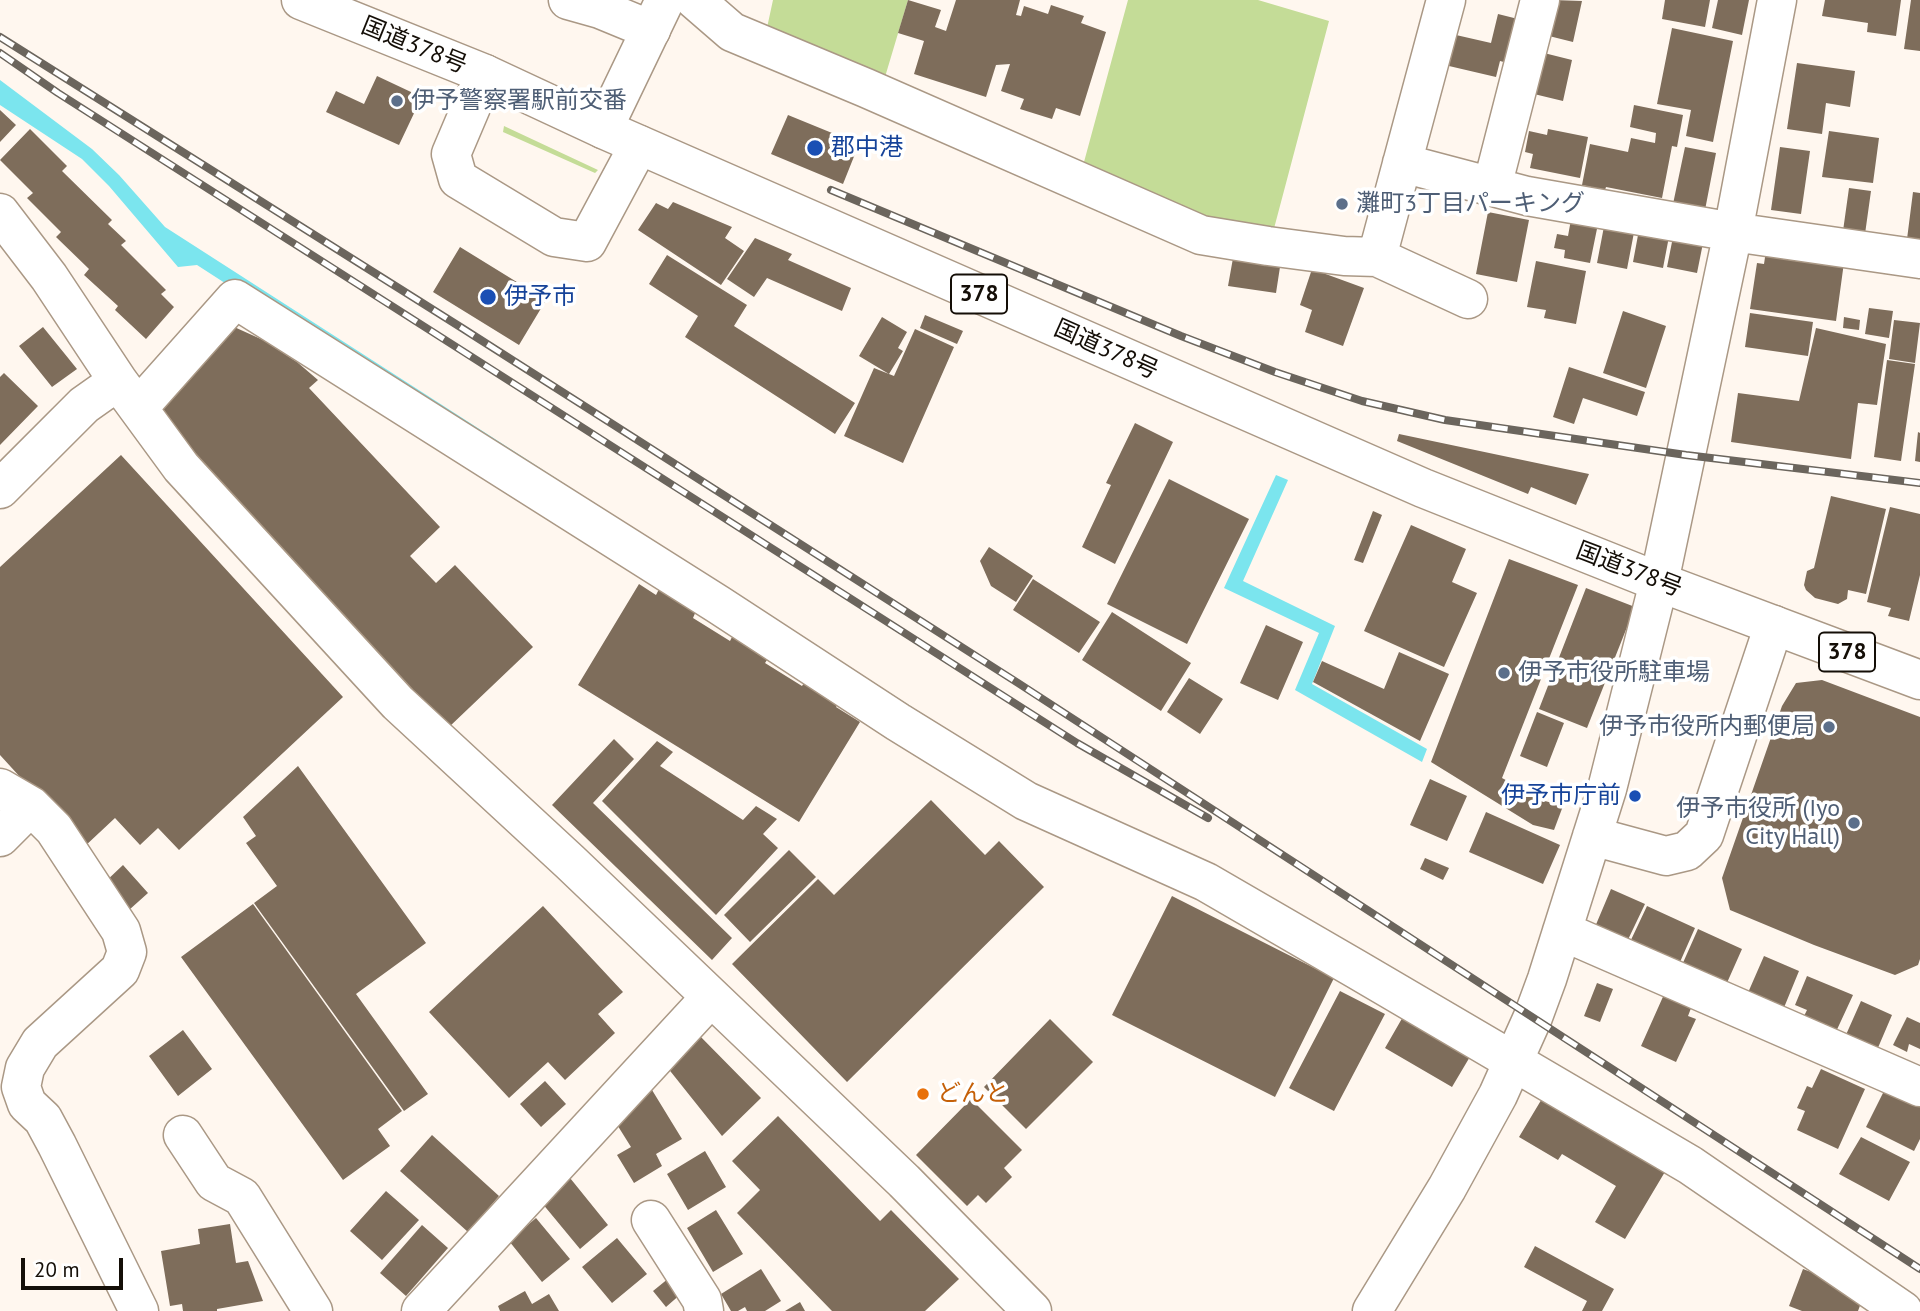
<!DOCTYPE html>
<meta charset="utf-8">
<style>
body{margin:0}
#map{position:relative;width:1920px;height:1311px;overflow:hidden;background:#fff7ef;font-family:"PT Sans",sans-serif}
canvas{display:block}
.scale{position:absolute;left:21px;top:1258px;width:102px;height:32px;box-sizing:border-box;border:4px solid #140e07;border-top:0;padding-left:9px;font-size:21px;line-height:24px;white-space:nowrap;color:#140e07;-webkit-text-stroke:5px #fff;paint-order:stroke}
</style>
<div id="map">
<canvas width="1920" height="1311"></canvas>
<div class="scale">20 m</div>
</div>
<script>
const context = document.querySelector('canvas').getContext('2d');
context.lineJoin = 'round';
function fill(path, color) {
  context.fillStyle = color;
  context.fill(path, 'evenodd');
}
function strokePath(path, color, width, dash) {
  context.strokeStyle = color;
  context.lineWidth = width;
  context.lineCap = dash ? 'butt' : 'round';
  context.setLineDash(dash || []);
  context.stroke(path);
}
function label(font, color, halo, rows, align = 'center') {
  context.font = font + ' "PT Sans","Noto Sans JP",sans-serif';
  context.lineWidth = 7;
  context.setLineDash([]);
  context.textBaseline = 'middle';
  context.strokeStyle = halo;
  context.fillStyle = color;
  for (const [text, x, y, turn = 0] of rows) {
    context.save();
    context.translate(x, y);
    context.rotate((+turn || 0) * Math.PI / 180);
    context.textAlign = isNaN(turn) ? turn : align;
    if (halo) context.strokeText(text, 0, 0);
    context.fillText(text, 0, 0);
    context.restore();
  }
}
const green = new Path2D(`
 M773,0H908L882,87L765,37Z
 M1128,0H1258L1329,21L1272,236L1207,227L1081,173Z
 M504,126L598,170L595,173L503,132Z`);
const water = new Path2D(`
 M0,80L92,149L119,175L165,227L1049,795L1214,865L1482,1020L1474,1034L1038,808L197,265L178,267L109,186L82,159L0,105Z
 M1276,475L1288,480L1243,581L1335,626L1312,684L1427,749L1422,762L1295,690L1319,633L1224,588Z`);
const building = new Path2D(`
 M908,0L941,10L935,27L946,31L956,0H1020L1016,15L1021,16L1024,6L1048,14L1051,5L1084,16L1081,23L1106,32L1080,116L1056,108L1052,119L1020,109L1024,99L1001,91L1010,64L996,65L986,97L914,74L924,41L898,33Z
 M1553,0L1582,1L1573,42L1545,35Z
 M1665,0H1710L1705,27L1662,19Z
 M1718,0H1749L1742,35L1712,28Z
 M1825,0H1901L1896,36L1867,32L1868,23L1822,16Z
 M1911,0H1920V51L1904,49Z
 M1498,14L1526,21L1515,65L1500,61L1496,77L1449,66L1456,35L1491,43Z
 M1672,28L1733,41L1713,142L1686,136L1691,110L1657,104Z
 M1544,53L1572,60L1563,101L1534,94Z
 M1797,63L1855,71L1850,107L1826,103L1822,134L1787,129Z
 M377,76L411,92L417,107L399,145L326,112L336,91L364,104Z
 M1634,105L1683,115L1677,147L1672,146L1662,198L1606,187L1605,190L1582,185L1590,144L1628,152L1631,138L1655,143L1656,133L1630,127Z
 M0,110L16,125L0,142Z
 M788,115L859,144L843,184L771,154Z
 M30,129L67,166L62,171L112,220L108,224L126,241L121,245L166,290L161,294L174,307L146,339L115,310L118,306L84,275L89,269L56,237L61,232L27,198L33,193L0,160Z
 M1548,129L1588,137L1580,178L1530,168L1533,154L1525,152L1529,131L1547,135Z
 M1829,131L1879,138L1873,183L1822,177Z
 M1685,147L1716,153L1705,210L1673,204Z
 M1780,147L1810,151L1801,214L1771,210Z
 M1849,188L1871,191L1865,234L1843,231Z
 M1913,192L1920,193V249L1906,247Z
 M673,202L732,227L725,238L744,251L721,285L638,230L656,203L668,209Z
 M1488,212L1529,220L1517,282L1476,274Z
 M1572,214L1599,219L1590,263L1564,258L1565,250L1554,248L1557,234L1568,236Z
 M1606,216L1636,222L1627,269L1597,263Z
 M1641,219L1671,226L1663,268L1633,262Z
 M1675,227L1705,233L1697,273L1667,267Z
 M755,238L792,254L788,260L851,288L842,311L767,278L754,297L727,279Z
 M1767,244L1845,255L1836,321L1750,309L1757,263L1764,264Z
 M460,247L546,300L519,345L433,292Z
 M1235,247L1282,254L1276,293L1228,286Z
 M667,255L747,305L734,326L855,403L835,434L685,337L698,316L649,284Z
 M1536,261L1586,271L1576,324L1544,318L1546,310L1527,307Z
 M1312,269L1364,288L1343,346L1305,332L1312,310L1300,305Z
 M1869,308L1893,311L1889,338L1865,334Z
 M1623,311L1666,326L1646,388L1603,373Z
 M1750,313L1813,322L1808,356L1745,347Z
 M925,315L963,331L957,344L920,328Z
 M882,317L907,332L898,348L903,351L889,374L859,356Z
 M1844,317L1860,320L1859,330L1843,328Z
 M1894,320L1920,323L1915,363L1889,359Z
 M232,326L263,340L297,362L318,380L309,388L440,527L410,556L436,583L455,565L533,647L448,728L145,409Z
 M43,327L77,369L52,387L19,346Z
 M1816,328L1886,344L1877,405L1858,403L1851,459L1731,442L1738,393L1799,401Z
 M915,329L954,347L903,463L844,436L874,368L894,376Z
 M1887,360L1915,364L1901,461L1874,457Z
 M1569,367L1645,392L1637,416L1583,398L1574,424L1553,417Z
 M4,373L38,406L0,445V377Z
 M1135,423L1173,442L1115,564L1082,547L1111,485L1106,483Z
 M1918,432L1920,433V462L1915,461Z
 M1399,434L1589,474L1576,505L1531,487L1528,494L1397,441Z
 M121,455L343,697L179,850L158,828L140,845L115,818L84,847L0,755V567Z
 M1169,479L1249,519L1187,644L1107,604Z
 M1831,496L1886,509L1866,594L1848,590L1847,599L1838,604L1815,598L1806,590L1804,585L1807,571L1814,568Z
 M1890,507L1920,514V575L1909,621L1888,616L1891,608L1867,602Z
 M1373,511L1382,515L1363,563L1354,560Z
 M1411,525L1466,549L1452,582L1477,593L1444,667L1364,631Z
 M989,547L1033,576L1016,602L991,586L980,561Z
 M1509,559L1578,585L1502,778L1545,801L1563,806L1554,830L1533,825L1431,762Z
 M1033,579L1100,622L1079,653L1013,610Z
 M639,584L656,595L659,589L696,611L693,618L730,641L733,635L769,657L765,663L802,686L806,680L840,701L836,707L860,722L799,822L578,685Z
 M1586,588L1635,607L1587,728L1539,709Z
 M1112,612L1191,663L1161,711L1082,660Z
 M1266,625L1303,642L1278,700L1240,683Z
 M1399,652L1449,674L1420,741L1313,682L1322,661L1384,689Z
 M1189,678L1223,699L1200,734L1167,712Z
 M1822,680L1920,717V959L1918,965L1895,975L1814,945L1730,910L1722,878L1782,706L1796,683Z
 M1537,712L1564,723L1547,767L1520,756Z
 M614,739L634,759L593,803L732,938L712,960L552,805Z
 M657,741L673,752L660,766L743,820L756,806L777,819L763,834L778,848L716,915L602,801Z
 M298,766L426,943L356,994L428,1094L404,1111L254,903L277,886L246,843L256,836L243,817Z
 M1430,779L1467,796L1447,841L1410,825Z
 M931,800L985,855L999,841L1044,887L847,1082L732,964L818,879L834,895Z
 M1486,812L1560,845L1543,884L1469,852Z
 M789,850L816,877L750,942L724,915Z
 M1425,858L1449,868L1443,880L1420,869Z
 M123,865L148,893L129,910L104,883Z
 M1611,889L1645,904L1624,948L1592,934Z
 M1172,896L1334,978L1275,1097L1112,1015Z
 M253,904L402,1111L378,1129L390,1146L343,1180L181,957Z
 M543,906L623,992L598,1014L615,1033L565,1080L548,1062L509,1098L429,1012Z
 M1647,906L1695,928L1680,962L1630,942Z
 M1698,929L1742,949L1726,985L1682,965Z
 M1764,956L1799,971L1783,1010L1747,995Z
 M1807,976L1853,995L1834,1036L1801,1022L1807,1010L1795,1005Z
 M1597,983L1613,989L1600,1022L1584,1016Z
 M1666,990L1693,1003L1688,1016L1696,1019L1676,1062L1641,1046Z
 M1340,991L1385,1014L1334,1111L1289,1088Z
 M1861,1001L1892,1015L1877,1050L1845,1037Z
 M1404,1015L1471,1055L1452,1087L1385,1048Z
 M1907,1017L1920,1023V1049L1909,1044L1907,1052L1893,1045Z
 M1050,1019L1093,1062L1026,1129L984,1087Z
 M183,1030L212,1069L178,1096L149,1056Z
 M695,1031L761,1098L722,1136L663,1062Z
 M1821,1069L1865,1089L1838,1149L1797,1130L1805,1111L1797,1108L1807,1086L1812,1088Z
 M545,1081L566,1104L541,1127L520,1104Z
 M1888,1083L1920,1099V1139L1914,1151L1866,1127Z
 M1549,1087L1672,1160L1625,1239L1595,1222L1616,1186L1562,1154L1558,1160L1519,1137Z
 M652,1090L682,1139L656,1154L662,1166L634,1183L617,1155L631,1147L611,1115Z
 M971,1099L1022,1150L1004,1168L1012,1177L986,1203L978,1195L967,1206L916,1155Z
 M778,1116L880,1221L891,1210L959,1279L925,1311H832L737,1213L760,1190L732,1161Z
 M432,1135L499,1196L468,1232L400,1171Z
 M1861,1137L1910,1162L1889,1201L1839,1174Z
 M705,1151L726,1187L688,1210L667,1174Z
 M566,1173L608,1225L580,1249L537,1197Z
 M386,1191L419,1220L382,1260L350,1231Z
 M716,1210L743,1254L713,1272L687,1228Z
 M536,1218L570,1259L542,1282L509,1241Z
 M230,1224L236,1263L248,1261L263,1301L217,1309V1311H183L182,1304L170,1306L161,1251L200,1244L198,1229Z
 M422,1225L448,1248L406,1296L380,1273Z
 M617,1238L647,1274L612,1303L582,1267Z
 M1535,1246L1614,1289L1602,1311H1582L1587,1301L1524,1267Z
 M761,1269L781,1301L765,1311H747L745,1307L738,1311H731L721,1294Z
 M1803,1269L1865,1292L1858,1311H1802L1789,1306Z
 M669,1278L682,1293L666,1307L653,1291Z
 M525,1291L532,1304L549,1294L559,1311H500L498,1306Z
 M800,1302L805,1311H785Z`);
const minor = new Path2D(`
 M568,0L600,9L651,30
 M695,0L732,32L866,88L1201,235L1268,246L1344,256L1377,257L1468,299
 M485,74L451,154L458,179L554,237L587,242L639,145
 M1402,163L1527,196L1733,232L1920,259
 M1492,187L1540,0
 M0,213L49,277L118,381L181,467L398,703L570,862L904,1181L1032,1311
 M1377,257L1446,0
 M138,408L235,299L719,605L898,722L1026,801L1206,882L1356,969L1690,1165L1903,1311
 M0,489L84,405L118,381
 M0,788L31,806L54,829L121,931L127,952L120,970L40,1043L25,1068L21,1087L27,1104L43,1119L57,1145L139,1311
 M1592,836L1666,856L1687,851L1704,835L1774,625
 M0,837L31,806
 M1562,931L1920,1087
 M183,1135L214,1182L242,1197L313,1311
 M651,1220L702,1300L704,1311
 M421,1311L711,997
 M1372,1311L1447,1188L1498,1095L1533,1017L1547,979L1607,789L1659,582L1733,232L1777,0`);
const major = new Path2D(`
 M603,129L665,0`);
const highway = new Path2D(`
 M301,0L485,74L603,129L1423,488L1659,582L1920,680`);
const rail = new Path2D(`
 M0,37L462,328L1018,683L1920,1269
 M0,53L58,93L1077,743L1208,818
 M831,190L1181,336L1275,372L1362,401L1445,420L1686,455L1920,483`);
const markers = [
 [397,101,7,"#5c6f8a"],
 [815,148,9,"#1a4fb4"],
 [1342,204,7,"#5c6f8a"],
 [488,297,9,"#1a4fb4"],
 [1504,673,7,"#5c6f8a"],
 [1829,727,7,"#5c6f8a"],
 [1635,796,7,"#1a4fb4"],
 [1854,823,7,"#5c6f8a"],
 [923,1094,7,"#e8710a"]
];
const shields = [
 [979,294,56],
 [1847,652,56]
];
const shieldNames = [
 ["378",979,294],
 ["378",1847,652]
];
const streetNames = [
 ["国道378号",414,46,22],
 ["国道378号",1106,350,24],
 ["国道378号",1629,570,21]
];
const serviceNames = [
 ["伊予警察署駅前交番",411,101],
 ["灘町3丁目パーキング",1356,204],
 ["伊予市役所駐車場",1518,673],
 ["伊予市役所内郵便局",1815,727,"right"],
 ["伊予市役所 (Iyo",1840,809,"right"],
 ["City Hall)",1840,837,"right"]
];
const transitNames = [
 ["郡中港",831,148],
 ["伊予市",504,297],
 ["伊予市庁前",1621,796,"right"]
];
const foodNames = [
 ["どんと",937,1094]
];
fill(green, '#c4dc97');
fill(water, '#7be5ee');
fill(building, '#7e6d5b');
strokePath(minor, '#aa9885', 41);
strokePath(major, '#aa9885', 41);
strokePath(highway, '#aa9885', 41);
strokePath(minor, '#fff', 38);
strokePath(major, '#fff', 38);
strokePath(highway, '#fff', 38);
strokePath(rail, '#6b655d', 8);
strokePath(rail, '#fff', 5, [16]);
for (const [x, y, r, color] of markers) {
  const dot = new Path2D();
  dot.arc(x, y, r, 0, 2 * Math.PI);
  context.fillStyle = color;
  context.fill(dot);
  strokePath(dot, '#fff', 2.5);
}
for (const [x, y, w] of shields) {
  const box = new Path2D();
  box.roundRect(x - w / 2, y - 19.5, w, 39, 5);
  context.fillStyle = '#fff';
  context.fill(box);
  strokePath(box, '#140e07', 2);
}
label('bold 23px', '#140e07', null, shieldNames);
label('24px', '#140e07', '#fff', streetNames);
label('24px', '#4e5e75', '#fff', serviceNames, 'left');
label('24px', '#164399', '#fff', transitNames, 'left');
label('24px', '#c56008', '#fff', foodNames, 'left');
</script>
